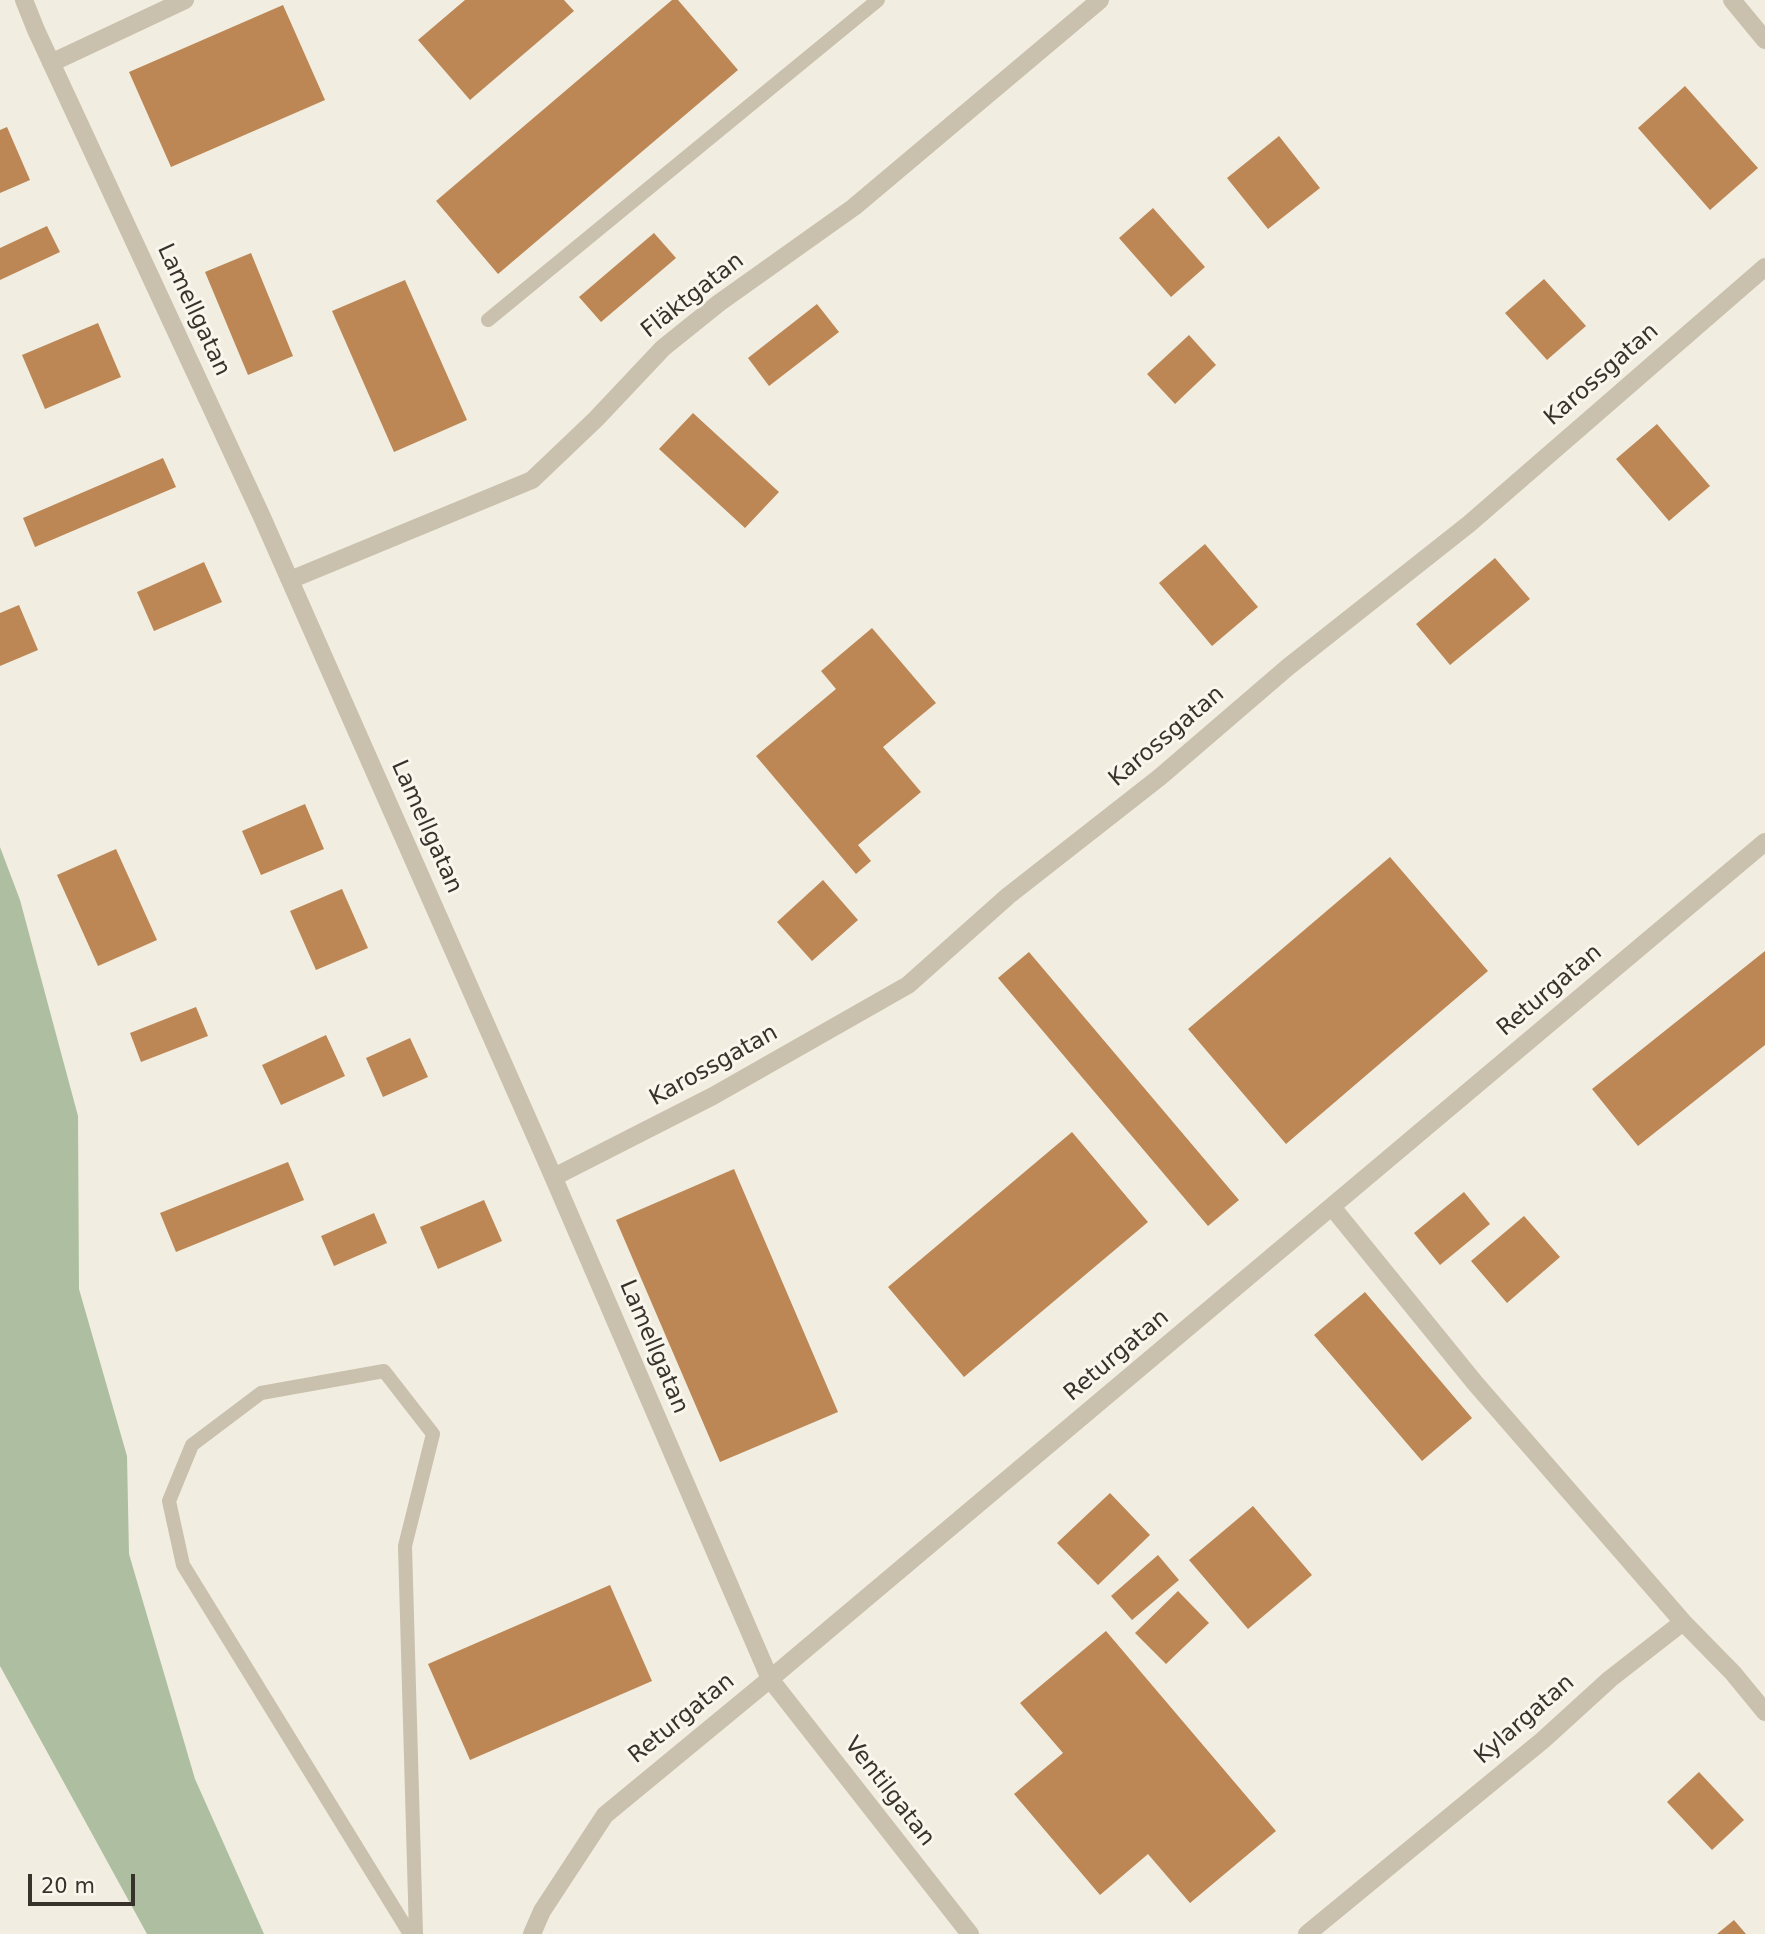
<!DOCTYPE html>
<meta charset="utf-8">
<style>
body{margin:0}
#map{position:relative;width:1765px;height:1934px;overflow:hidden;background:#f1ede0;font-family:"DejaVu Sans",sans-serif}
canvas{display:block}
.scale{position:absolute;left:28px;top:1874px;width:107px;height:32px;box-sizing:border-box;border:4px solid #38322b;border-top:0;padding-left:9px;font-size:21px;line-height:24px;white-space:nowrap;color:#38322b;-webkit-text-stroke:5px #f9f6ed;paint-order:stroke}
</style>
<div id="map">
<canvas width="1765" height="1934"></canvas>
<div class="scale">20 m</div>
</div>
<script>
const context = document.querySelector('canvas').getContext('2d');
context.lineJoin = 'round';
function fill(path, color) {
  context.fillStyle = color;
  context.fill(path, 'evenodd');
}
function strokePath(path, color, width, dash) {
  context.strokeStyle = color;
  context.lineWidth = width;
  context.lineCap = dash ? 'butt' : 'round';
  context.setLineDash(dash || []);
  context.stroke(path);
}
function label(font, color, halo, rows, align = 'center') {
  context.font = font + ' "DejaVu Sans",sans-serif';
  context.lineWidth = 6;
  context.setLineDash([]);
  context.textBaseline = 'middle';
  context.strokeStyle = halo;
  context.fillStyle = color;
  for (const [text, x, y, turn = 0] of rows) {
    context.save();
    context.translate(x, y);
    context.rotate((+turn || 0) * Math.PI / 180);
    context.textAlign = isNaN(turn) ? turn : align;
    if (halo) context.strokeText(text, 0, 0);
    context.fillText(text, 0, 0);
    context.restore();
  }
}
const green = new Path2D(`
 M0,847L20,900L78,1116L79,1289L127,1456L129,1554L195,1779L264,1934H147L0,1666Z`);
const building = new Path2D(`
 M465,0H564L574,11L470,100L418,40Z
 M672,0H678L738,70L498,274L436,201Z
 M283,5L325,100L171,167L129,72Z
 M1685,86L1758,168L1710,210L1638,128Z
 M7,127L30,180L0,193V130Z
 M1279,136L1320,188L1268,229L1227,178Z
 M1153,208L1205,267L1171,297L1119,238Z
 M47,226L60,252L0,280V248Z
 M654,233L676,258L601,322L579,297Z
 M251,253L293,356L248,375L205,272Z
 M1544,279L1586,326L1547,360L1505,313Z
 M405,280L467,420L394,452L332,311Z
 M817,304L839,332L769,386L748,358Z
 M98,323L121,377L45,409L22,355Z
 M1189,335L1216,365L1175,404L1147,374Z
 M693,413L779,492L745,528L659,449Z
 M1657,424L1710,486L1669,521L1616,459Z
 M163,458L176,487L35,547L23,518Z
 M1205,544L1258,607L1212,646L1159,583Z
 M1495,558L1530,599L1450,665L1416,624Z
 M204,562L222,602L154,631L137,592Z
 M19,605L38,650L0,666V613Z
 M872,628L936,703L883,747L921,792L858,845L871,861L856,874L756,756L836,689L821,671Z
 M305,804L324,849L261,875L242,831Z
 M116,849L157,940L98,966L57,875Z
 M1390,857L1488,971L1286,1144L1188,1029Z
 M823,880L858,920L812,961L777,922Z
 M342,889L368,948L316,970L290,911Z
 M1765,951V1045L1638,1146L1592,1089Z
 M1029,952L1239,1200L1208,1226L998,978Z
 M196,1007L208,1036L141,1062L130,1033Z
 M326,1035L345,1076L281,1105L262,1065Z
 M410,1038L428,1077L383,1097L366,1058Z
 M1072,1132L1148,1222L964,1377L888,1287Z
 M288,1162L304,1200L176,1252L160,1213Z
 M734,1169L838,1412L720,1462L616,1220Z
 M1464,1192L1490,1224L1440,1265L1414,1233Z
 M484,1200L502,1241L438,1269L420,1227Z
 M374,1213L387,1243L334,1266L321,1236Z
 M1524,1216L1560,1257L1507,1303L1471,1261Z
 M1365,1292L1472,1418L1422,1461L1314,1335Z
 M1110,1493L1150,1535L1098,1585L1057,1543Z
 M1253,1506L1312,1575L1248,1629L1189,1560Z
 M1158,1555L1179,1580L1132,1620L1111,1596Z
 M610,1585L652,1681L470,1760L428,1664Z
 M1178,1591L1209,1623L1166,1664L1135,1633Z
 M1106,1631L1276,1831L1190,1903L1148,1854L1100,1895L1014,1794L1063,1753L1020,1703Z
 M1699,1772L1744,1820L1712,1850L1667,1802Z
 M1734,1920L1746,1934H1717Z`);
const service = new Path2D(`
 M488,320L878,0
 M410,1934L183,1565L169,1501L192,1445L261,1393L384,1371L433,1434L405,1546L416,1934`);
const minor = new Path2D(`
 M24,0L36,30L262,517L549,1167L770,1679L970,1934
 M1732,0L1765,40
 M51,63L185,0
 M290,580L532,480L596,419L663,348L719,303L854,207L1100,0
 M554,1177L713,1096L908,985L1008,896L1160,777L1288,667L1469,524L1765,267
 M1332,1207L1475,1383L1683,1622L1733,1673L1765,1712
 M532,1934L542,1911L605,1815L770,1679L1765,842
 M1307,1934L1543,1740L1610,1679L1683,1622`);
const streetNames = [
 ["Fläktgatan",693,296,-38],
 ["Lamellgatan",193,310,65],
 ["Karossgatan",1602,375,-41],
 ["Karossgatan",1167,737,-40],
 ["Lamellgatan",426,827,66],
 ["Returgatan",1550,991,-40],
 ["Karossgatan",714,1066,-29],
 ["Lamellgatan",653,1347,67],
 ["Returgatan",1117,1356,-40],
 ["Returgatan",682,1719,-39],
 ["Kylargatan",1525,1720,-41],
 ["Ventilgatan",889,1792,52]
];
fill(green, '#aebfa1');
fill(building, '#bc8754');
strokePath(service, '#c9c0ad', 14);
strokePath(minor, '#c9c0ad', 18);
label('23px', '#38322b', '#f9f6ed', streetNames);
</script>
